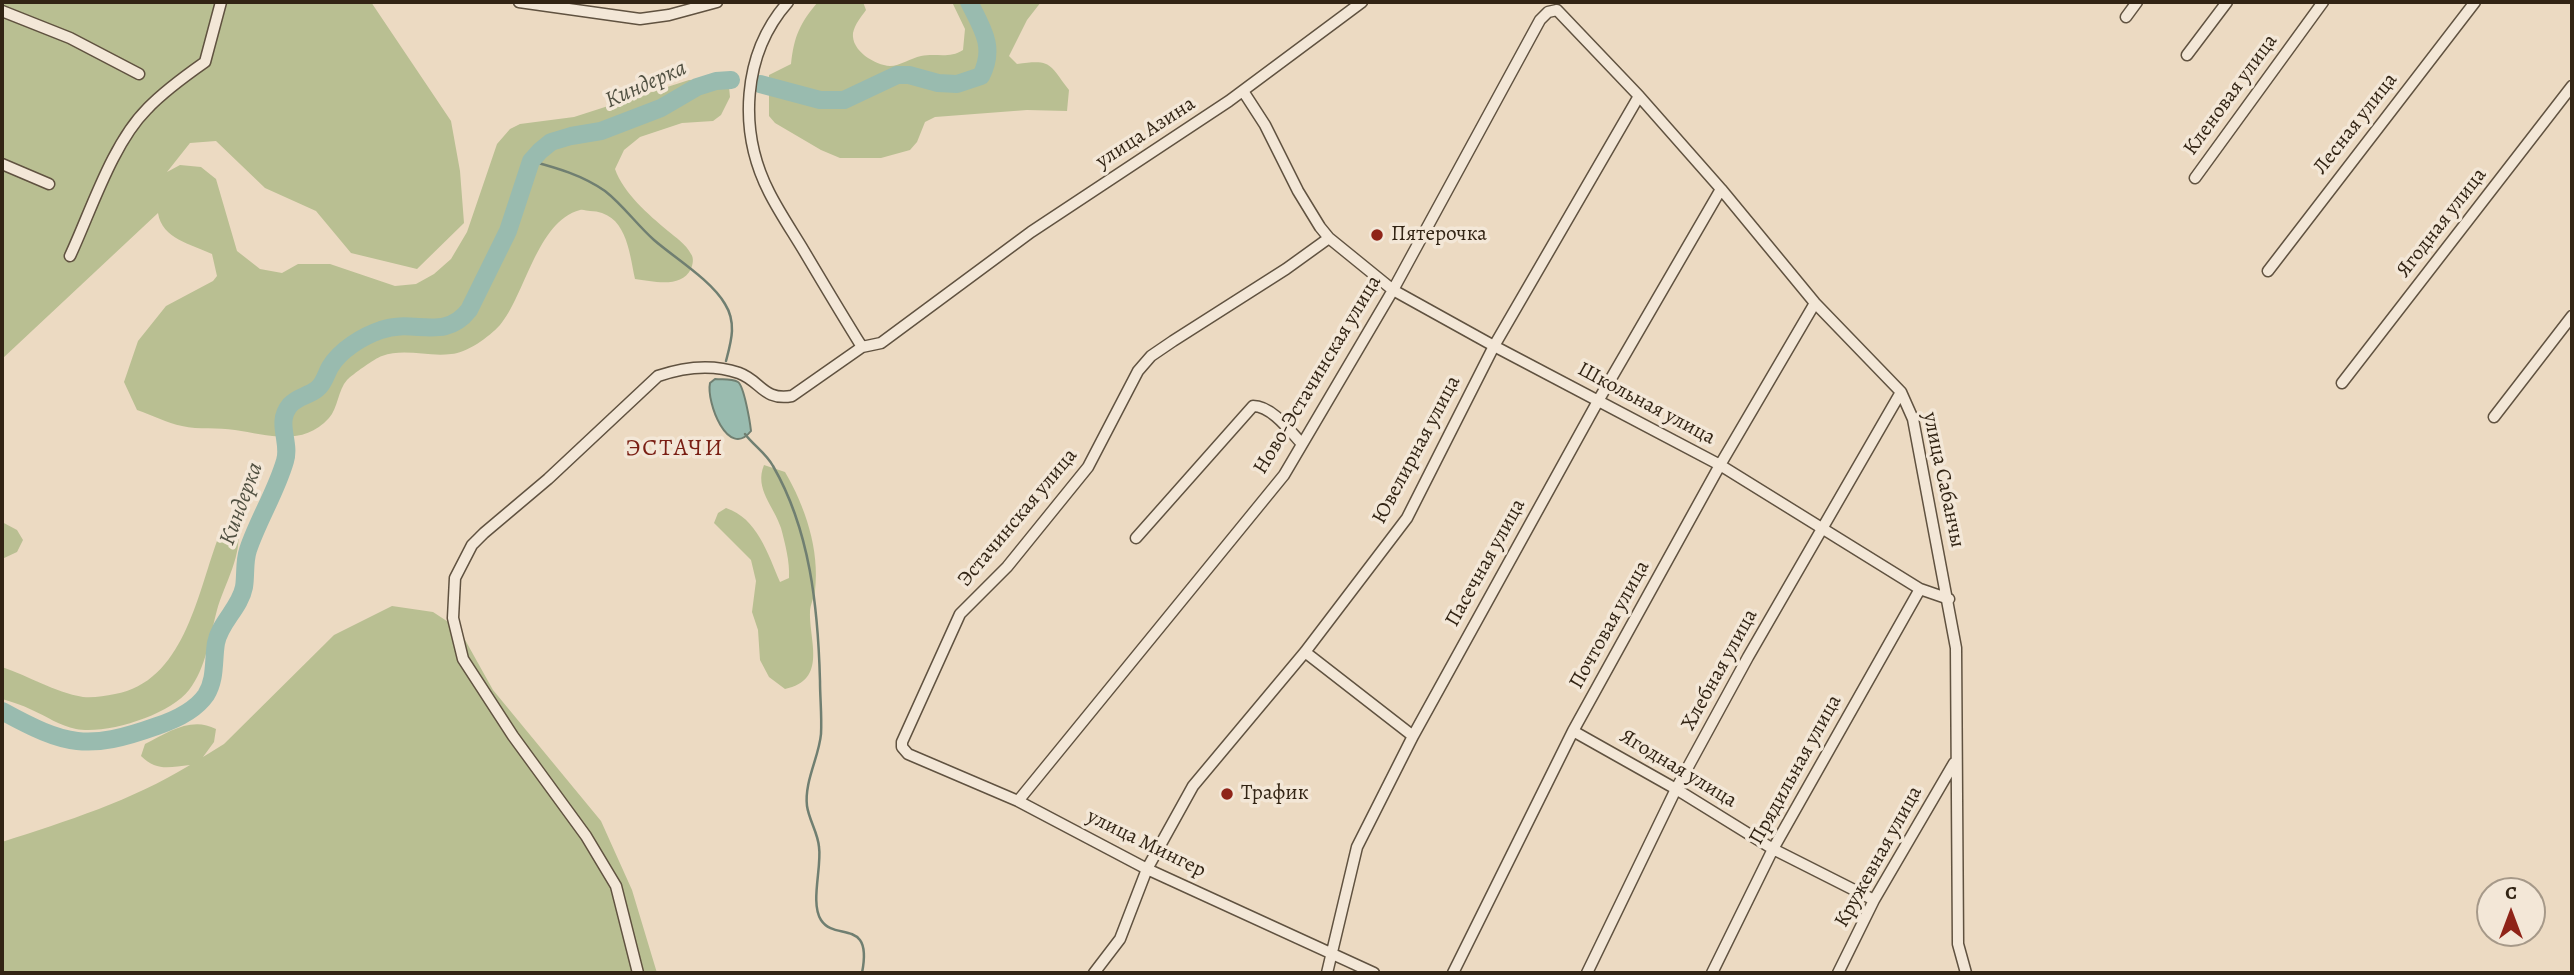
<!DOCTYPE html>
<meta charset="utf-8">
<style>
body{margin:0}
#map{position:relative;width:2574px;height:975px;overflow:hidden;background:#ecdac2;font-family:Alegreya,serif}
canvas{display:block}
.frame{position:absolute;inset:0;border:4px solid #322414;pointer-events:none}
.north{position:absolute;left:2476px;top:877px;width:70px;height:70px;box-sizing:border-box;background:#f3e7d7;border:2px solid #a69989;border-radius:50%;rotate:0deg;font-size:19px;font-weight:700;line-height:28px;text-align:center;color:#322414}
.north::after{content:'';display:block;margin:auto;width:24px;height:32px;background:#8f2418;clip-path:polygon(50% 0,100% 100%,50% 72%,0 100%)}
</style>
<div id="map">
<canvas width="2574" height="975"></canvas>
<div class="frame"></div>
<div class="north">С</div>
</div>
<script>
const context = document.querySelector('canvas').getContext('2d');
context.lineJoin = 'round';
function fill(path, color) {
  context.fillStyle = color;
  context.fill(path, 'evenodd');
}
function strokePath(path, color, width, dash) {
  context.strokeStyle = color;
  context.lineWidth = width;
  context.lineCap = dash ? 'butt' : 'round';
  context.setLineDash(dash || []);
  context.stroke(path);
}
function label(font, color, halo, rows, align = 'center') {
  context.font = font + ' Alegreya,serif';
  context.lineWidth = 7;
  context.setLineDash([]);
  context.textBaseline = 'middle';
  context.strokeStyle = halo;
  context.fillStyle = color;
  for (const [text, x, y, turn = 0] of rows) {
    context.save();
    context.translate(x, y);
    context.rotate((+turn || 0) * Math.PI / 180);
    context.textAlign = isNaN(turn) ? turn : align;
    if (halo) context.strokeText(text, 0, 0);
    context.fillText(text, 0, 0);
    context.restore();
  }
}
const green = new Path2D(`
 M2,2H371L451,121L460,171L464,223L417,269L351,253L316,211L265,188L216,141L190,143L167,172L180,165L201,167L216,179L237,251L260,269L282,273L298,264H330L395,286L416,284L434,274L451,259L467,232L497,144L510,129L520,124L574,117L689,80C704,79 715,80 729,87L730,97L721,115L713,121L682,123L640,137L624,150L615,169C624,194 648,214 668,231C675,237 686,244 691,254C694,258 693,264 691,269C681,289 653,281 635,279C629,250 626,212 590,211C587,211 583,209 580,210C537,221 525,296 500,325C489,337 467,353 451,354C428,357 404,348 382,356C375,358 352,375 347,380C338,390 338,408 329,418C303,447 268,435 235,430C218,427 199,430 182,426C167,423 152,415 137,410L124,382L138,341L166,306L213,281L217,276L212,254C191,244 162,239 158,213L2,359Z
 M818,2H863L866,10C861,17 855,24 853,33C851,51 875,65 890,66C900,66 911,58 921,56C937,53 949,59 963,50L965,29L952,2H1041L1027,20L1009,56L1017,64C1052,59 1049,64 1069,90L1067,111L1027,110L935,117L925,122L917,142L910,150L881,158H840L821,150L775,123L769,116V75L791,64C794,36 800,23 818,2Z
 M764,465L785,472C805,506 820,550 815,591C814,598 810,605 810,612C809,641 828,680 785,689L769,677L760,660L758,630L752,612L756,581L751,560L714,523L718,513L726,508C757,518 768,554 780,582L789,578C790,562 785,543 781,528C774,506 754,489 764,465Z
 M2,522L17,530L23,540L17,552L2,559Z
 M237,528C244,552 224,585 217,610C210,636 206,668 189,690C170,715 106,735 76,729C60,726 46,716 32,710C22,705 12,702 2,699V667C29,676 54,692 83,697C94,698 104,696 115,694C183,682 197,596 217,541L225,532Z
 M392,606L433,612L459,629L493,690L601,821L632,890L657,973H2V842C67,821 131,801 190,765C170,767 157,772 141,756L145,744C168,732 192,716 216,729L214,742L203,757L224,744L334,635Z`);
const water = new Path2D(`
 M715,379C722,380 731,378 738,382C744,386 750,422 751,431C728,460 706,402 710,383Z`);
const stream = new Path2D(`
 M531,161C557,168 582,175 605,191C623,205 637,225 654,240C676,259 711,280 725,304C737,323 731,342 726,361
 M745,434C753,445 766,453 773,466C810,530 818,607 820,681C820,698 822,716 821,734C819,757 804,782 807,806C809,820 818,833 819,847C822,867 810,903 821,920C835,942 873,917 862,973`);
const river = new Path2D(`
 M760,84L820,100H844L897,75H909L938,83L957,84L981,76C996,47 982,28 969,2
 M2,711C66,746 87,751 157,726C175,720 195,711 206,695C216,679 213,661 216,643C220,622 240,608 244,587C246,575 244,562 248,550C258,520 276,492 285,461C291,442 275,423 290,405C297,397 308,396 317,389C324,384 326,374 330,367C340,350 363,336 381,330C414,318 444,342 469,310L508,231L531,161L540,151L551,142L571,136L601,131L661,108L697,87L716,81L731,80`);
const minor = new Path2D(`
 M519,2L640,19L669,15L717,2
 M788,2C742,54 738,131 769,192C779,212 792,231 804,251C823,283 842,315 862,347
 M1557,10L1639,96L1721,189L1815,303L1901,392L1913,419L1956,648L1958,944L1966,973
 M2,11L70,38L139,74
 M2126,17L2137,2
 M2187,55L2227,2
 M1243,91L1265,125L1298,191L1320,227L1329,238L1393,290L1494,346L1720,465L1920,589L1949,599
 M2,164L49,184
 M2195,178L2323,2
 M1329,238L1286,269L1173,341L1151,356L1138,371L1088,467L1007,567L960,614L902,742V747L908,754L1018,801L1147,869L1374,973
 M70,256C91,211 112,144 147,109C164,91 185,76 205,62L221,2
 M2268,271L2475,2
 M2342,383L2572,86
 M2494,417L2572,316
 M1136,538L1253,406C1272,406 1290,431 1302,444
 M1305,652L1413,736
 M1573,731L1676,789L1773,849L1874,900
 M1018,801L1284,475L1393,290L1540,20L1548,12L1557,10
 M638,973L616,886L586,836L513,736L463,659L453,618L455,578L472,545L484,533L548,479L658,376C684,367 713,364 739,373C761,381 763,401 792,396L862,347L881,343L1031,232L1229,101L1362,2
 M1094,973L1120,939L1147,869L1193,786L1305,652L1407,518L1494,346L1639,96
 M1327,973L1357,847L1413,736L1598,401L1721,189
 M1453,973L1573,731L1720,465L1815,303
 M1587,973L1676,789L1748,657L1901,392
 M1712,973L1773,849L1920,589
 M1838,973L1874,900L1954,763`);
const markers = [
 [1377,235,7,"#8f2418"],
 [1227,794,7,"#8f2418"]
];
const streetNames = [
 ["Кленовая улица",2231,95,-54],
 ["Лесная улица",2356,124,-52],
 ["улица Азина",1146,133,-33],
 ["Ягодная улица",2442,223,-52],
 ["Ново-Эстачинская улица",1318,375,-59],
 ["Школьная улица",1646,404,28],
 ["Ювелирная улица",1417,450,-62],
 ["улица Сабанчы",1943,480,78],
 ["Эстачинская улица",1018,518,-50],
 ["Пасечная улица",1486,563,-61],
 ["Почтовая улица",1610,625,-61],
 ["Хлебная улица",1720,670,-61],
 ["Ягодная улица",1678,769,31],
 ["Прядильная улица",1796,770,-61],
 ["улица Мингер",1146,844,26],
 ["Кружевная улица",1879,857,-61]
];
const poiNames = [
 ["Пятерочка",1391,235],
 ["Трафик",1241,794]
];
const waterNames = [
 ["Киндерка",646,85,-24],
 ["Киндерка",242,504,-70]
];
const quarterNames = [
 ["ЭСТАЧИ",675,449]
];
fill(green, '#b9bf92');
fill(water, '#99bbaf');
strokePath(water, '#707f71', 2);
strokePath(stream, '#707f71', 2.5);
strokePath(river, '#99bbaf', 18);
strokePath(minor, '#605240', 13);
strokePath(minor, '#f3e7d7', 10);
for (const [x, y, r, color] of markers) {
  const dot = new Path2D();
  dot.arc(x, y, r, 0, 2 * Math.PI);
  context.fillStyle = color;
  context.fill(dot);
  strokePath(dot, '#f3e7d7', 2.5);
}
label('21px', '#322414', '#f3e7d7', streetNames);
label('21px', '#322414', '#f3e7d7', poiNames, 'left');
label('italic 23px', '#515142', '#f3e7d7', waterNames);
context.letterSpacing = '2px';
label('24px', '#7a1f14', '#f3e7d7', quarterNames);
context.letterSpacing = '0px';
</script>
